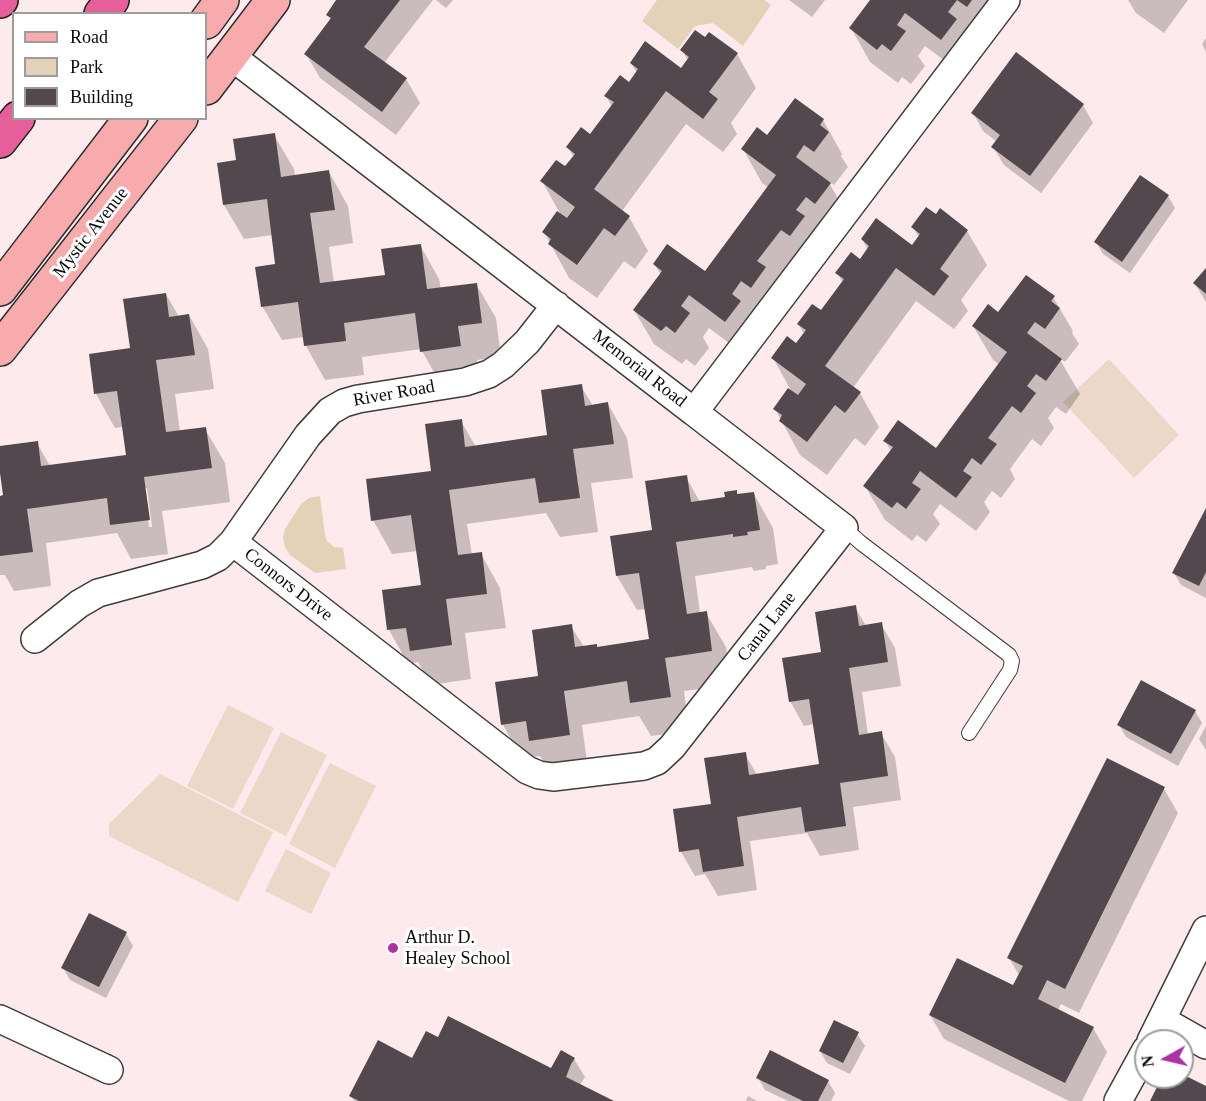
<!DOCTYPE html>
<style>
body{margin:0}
#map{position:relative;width:1206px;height:1101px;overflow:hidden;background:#fdeaec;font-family:"Times New Roman",serif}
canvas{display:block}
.legend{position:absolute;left:12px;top:12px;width:195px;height:108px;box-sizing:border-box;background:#fff;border:2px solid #9d9d9d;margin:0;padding:8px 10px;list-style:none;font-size:18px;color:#0a0a0a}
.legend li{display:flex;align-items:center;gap:12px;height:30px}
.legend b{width:30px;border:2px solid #9d9d9d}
.north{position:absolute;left:1134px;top:1029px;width:60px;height:60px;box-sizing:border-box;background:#fff;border:2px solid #9d9d9d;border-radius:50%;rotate:262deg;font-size:16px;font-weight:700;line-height:24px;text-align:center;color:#0a0a0a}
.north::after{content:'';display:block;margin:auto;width:21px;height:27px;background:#ab31a5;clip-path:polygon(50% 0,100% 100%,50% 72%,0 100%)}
</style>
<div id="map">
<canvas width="1206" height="1101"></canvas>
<ul class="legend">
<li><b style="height:8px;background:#f7abac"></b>Road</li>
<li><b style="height:16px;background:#e3d1b8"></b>Park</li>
<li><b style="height:16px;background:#52484d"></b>Building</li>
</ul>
<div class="north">N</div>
</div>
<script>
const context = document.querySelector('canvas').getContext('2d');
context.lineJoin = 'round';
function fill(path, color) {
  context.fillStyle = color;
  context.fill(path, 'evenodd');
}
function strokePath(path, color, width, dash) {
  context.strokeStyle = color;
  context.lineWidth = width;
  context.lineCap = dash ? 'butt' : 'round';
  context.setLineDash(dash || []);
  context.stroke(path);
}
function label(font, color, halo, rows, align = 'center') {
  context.font = font + ' "Times New Roman",serif';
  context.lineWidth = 6;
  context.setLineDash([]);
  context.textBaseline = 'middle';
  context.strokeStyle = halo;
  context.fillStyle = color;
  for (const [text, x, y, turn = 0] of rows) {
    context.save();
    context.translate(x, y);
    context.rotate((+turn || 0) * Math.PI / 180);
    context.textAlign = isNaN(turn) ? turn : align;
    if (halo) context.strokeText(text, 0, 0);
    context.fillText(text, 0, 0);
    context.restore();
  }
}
const green = new Path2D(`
 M657,0H764L771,5L743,46L713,23L695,26L678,49L642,21Z
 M320,496L325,535L327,541L334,547L343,548L346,569L315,573L290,555L285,547L283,538L285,529L301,504L309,498Z`);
const pitch = new Path2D(`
 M1109,359L1179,435L1134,478L1063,402Z
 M228,705L274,728L233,809L187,786Z
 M281,732L327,755L286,836L240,813Z
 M330,763L376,786L335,868L289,844Z
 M160,774L273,832L238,902L109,836V824Z
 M286,849L331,873L311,914L265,891Z`);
const shadow = new Path2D(`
 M338,0H433L384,63L406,79L420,103L396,135L320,78L306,54L331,21L328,15Z
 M436,0H453L446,8Z
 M789,0H825L812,17Z
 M872,0H1003L961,73L925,46L918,56L925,66L911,84L902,77L898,83L870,62L851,28Z
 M1128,0H1188L1164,33L1136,13Z
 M1206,38V52L1202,44Z
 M682,50L737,54L756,88L731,123L737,134L723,152L686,124L622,211L629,217L648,251L635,269L624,261L597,298L569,278L544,232L562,217L542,181L566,169L574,158L568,147L591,136L612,107L606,96L630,84L637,73L631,63L682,70L688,61Z
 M1083,105L1093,123L1041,193L1004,165L993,147L997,142L983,131L973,113Z
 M823,120L842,154L841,156L848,167L834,185L828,181L849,218L745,355L709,328L703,337L709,348L695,366L686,359L682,364L654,344L634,310L661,275L654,264L705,273L769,188L762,183L743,149L768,137Z
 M274,135L294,169L295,176L329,172L348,206L353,243L329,247L334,283L387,276L420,245L439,279L441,289L476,284L496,318L501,357L477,360L479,380L441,385L421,349L362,357L364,375L325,380L306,346L304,337L282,340L262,306L277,266L273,235L244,239L224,205L238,162Z
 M1168,196L1175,208L1130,273L1103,254L1096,242Z
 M913,227L967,231L987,265L961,300L968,311L954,329L916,301L853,388L860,393L879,427L865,446L855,438L827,475L800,455L775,409L793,394L773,358L796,345L805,335L798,324L821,313L843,283L837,273L860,261L868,250L862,239L913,247L919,238Z
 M1206,270V302L1195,284Z
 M166,294L179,317L189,315L208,349L214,389L175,394L180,432L205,429L225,463L230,502L162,511L168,554L131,559L117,533L46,543L51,586L14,591L5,575H0V497H5L0,461V448L37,443L50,466L127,456L123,427L115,428L96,394L91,355L132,349ZM144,488H147L152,527H149Z
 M1053,297L1073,331L1072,333L1079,344L1065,362L1059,358L1080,394L1066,414L1056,407L1048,418L1054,428L1041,446L1032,439L1010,469L1015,479L1001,498L992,491L984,502L990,512L976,531L940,504L933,514L940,524L926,542L917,535L912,541L885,520L865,486L891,451L885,441L936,450L1000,365L993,360L973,326Z
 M581,386L593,406L608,404L627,438L633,478L591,483L598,532L560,537L546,513L467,524L472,555L481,554L500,588L506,628L465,633L471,679L431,685L418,662L408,664L389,630L423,587L418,551L392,554L373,520L432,472L461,421L476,447L549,437Z
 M686,477L700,502L727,498L736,492L738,496L754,494L773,528L778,564L766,566V569L754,571L752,567L695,576L700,613H706L726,647L731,685L684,691L689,731L651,736L639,716L582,725L588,769L551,774L540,756L522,759L503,725L540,677L571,626L584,647L596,645L598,648L651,640L646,609L637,610L617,576L612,537L654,531Z
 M1206,511V598L1181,585L1174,573Z
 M855,607L866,626L881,624L895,648L901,686L862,692L868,735L881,733L895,757L901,800L853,807L859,850L820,856L807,833L750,841L757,890L718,896L705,874L695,876L681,852L745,754L757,775L821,765L814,724L804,726L790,701Z
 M1195,711L1202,723L1178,766L1126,737L1119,725Z
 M1206,726V750L1199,739Z
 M1108,760L1164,789L1178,813L1079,1013L1061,1004L1058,1010L1093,1028L1107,1052L1082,1101H1069L944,1039L930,1015L1013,987L1019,975L1009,958Z
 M126,934L133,946L106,998L70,980L63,968Z
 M857,1034L865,1046L850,1074L827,1063L820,1051Z
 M438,1039L552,1070L574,1059L585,1077L580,1085L610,1101H354L351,1096L413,1060Z
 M758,1078L828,1081L835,1093L831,1101H788L765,1090Z
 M748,1096L757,1101H746Z`);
const building = new Path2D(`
 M336,0H400L364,47L407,78L382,112L304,54L331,18L326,15Z
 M870,0H972L967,7L957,0L948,12L957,19L941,40L905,13L897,25L906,31L891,51L882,44L877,50L849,28Z
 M695,30L705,37L709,32L738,53L709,92L718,99L703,119L666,91L594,189L630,216L615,236L604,228L577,265L548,244L551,239L542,232L557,211L567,218L575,207L540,181L556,160L565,166L575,154L566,147L581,127L590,134L614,102L604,96L620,75L629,82L638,69L630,63L645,41L681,68L689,57L680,50Z
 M1016,52L1084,104L1030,176L991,147L1000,135L971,113Z
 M795,98L824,119L820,125L829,132L814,152L804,145L796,157L831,183L815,204L806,197L796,210L805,216L790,236L781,230L757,261L766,267L751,288L741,281L732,294L741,301L725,322L689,295L681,306L690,313L675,333L666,326L661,331L633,310L662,271L653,264L667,244L705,271L776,175L741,149L757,127L767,135Z
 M275,133L281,177L329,170L335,210L310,213L320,283L385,275L381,249L421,244L427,289L477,283L482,323L458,326L461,346L420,352L415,313L344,323L346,341L304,346L298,302L261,307L255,267L275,264L267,199L223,205L217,163L236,160L233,139Z
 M1140,175L1169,195L1122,262L1094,242Z
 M926,207L936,214L940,208L968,230L940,269L949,276L934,296L896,268L825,366L861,392L845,413L835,405L807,442L779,421L782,415L773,409L788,388L798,395L806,384L771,358L787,336L796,343L806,330L797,324L812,304L821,310L844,279L835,273L851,252L860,259L869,246L861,239L876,218L912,245L920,234L911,227Z
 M1206,268V294L1193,283Z
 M1026,275L1055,296L1051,301L1060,308L1045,329L1035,322L1027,333L1062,359L1046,381L1036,374L1027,386L1036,393L1021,413L1012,406L988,438L997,444L981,465L972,458L963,471L972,477L956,498L920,471L912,483L921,489L906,509L897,502L892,508L863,486L893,447L883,441L898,420L936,448L1007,352L972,326L988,304L998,312Z
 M166,293L169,317L189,314L195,355L156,360L166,432L206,427L212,468L144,477L150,520L110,525L107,498L27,509L33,552L0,556V496L3,495L0,473V446L38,441L41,466L126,455L117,391L94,394L89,354L130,348L123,299Z
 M582,384L585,406L608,402L614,444L573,449L580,498L539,503L535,478L449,490L458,555L482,552L487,594L446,599L452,645L410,651L406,628L387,630L382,590L421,585L411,515L371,521L366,479L431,471L425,424L462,419L465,447L547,435L541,390Z
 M687,475L691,502L725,497L724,492L737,490V494L754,492L760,530L747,532L748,535L733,537V534L676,542L687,614L707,611L712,651L665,658L671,697L630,703L627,681L564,691L570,735L529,741L526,721L501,725L495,682L538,676L532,630L572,624L575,647L597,644V647L649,639L639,573L616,576L610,536L652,530L645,481Z
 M1206,508V572L1199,586L1172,573Z
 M856,605L859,626L882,622L888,662L849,668L859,735L882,731L888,776L840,783L846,826L805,832L801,807L737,817L744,866L703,872L699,849L679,852L673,809L711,804L704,758L746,752L749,775L819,764L809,699L789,702L782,658L821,652L815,612Z
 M1141,680L1196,710L1171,754L1117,725Z
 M1107,758L1165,787L1065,989L1047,980L1038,999L1094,1027L1065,1083L929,1015L957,958L1013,985L1023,966L1007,958Z
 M89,913L127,932L99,987L61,968Z
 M448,1016L551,1068L561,1050L575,1058L571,1064L566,1077L614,1101H359L349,1096L378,1040L412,1058L426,1031L438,1037Z
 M834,1020L859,1032L843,1063L819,1051Z
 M770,1050L829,1080L818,1101H803L756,1078Z
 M1182,1074L1206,1086V1101H1150L1162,1077H1182Z`);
const lane = new Path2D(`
 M844,528L861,543L1009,655L1012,661L1010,670L969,733`);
const street = new Path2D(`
 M231,56L694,412L1006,0
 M233,542L527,770L539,775L553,777L644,766L657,761L672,747L844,528L694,412
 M35,639L79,604L98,593L202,565L218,557L233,542L308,435L330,411L344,403L358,399L465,382L489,374L503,365L527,342L556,305
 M0,1019L109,1070
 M1162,1020L1206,1045
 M1151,1041L1206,930
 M1118,1101L1146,1050`);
const secondary = new Path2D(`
 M206,22L222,0
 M206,88L273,0
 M0,289L131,118
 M0,349L181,118`);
const highway = new Path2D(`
 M0,1L1,0
 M101,14L112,0
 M0,141L18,118`);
const markers = [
 [393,948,6,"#ab31a5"]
];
const streetNames = [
 ["Mystic Avenue",91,233,-52],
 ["Memorial Road",639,369,38],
 ["River Road",394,394,-10],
 ["Connors Drive",288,585,38],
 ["Canal Lane",767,627,-52]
];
const poiNames = [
 ["Arthur D.",405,938],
 ["Healey School",405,959]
];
fill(green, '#e3d1b8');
fill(pitch, '#ebd8c8');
fill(shadow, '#0003');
fill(building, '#52484d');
strokePath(lane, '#3d3d3d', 16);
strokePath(street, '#3d3d3d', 30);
strokePath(secondary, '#2c2c2c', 36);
strokePath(highway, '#1b1b1b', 36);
strokePath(lane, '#fff', 14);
strokePath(street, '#fff', 27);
strokePath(secondary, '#f7abac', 33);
strokePath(highway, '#e65f9b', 33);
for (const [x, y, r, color] of markers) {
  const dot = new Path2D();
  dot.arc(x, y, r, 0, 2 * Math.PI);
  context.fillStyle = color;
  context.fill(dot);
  strokePath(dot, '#fff', 2);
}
label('18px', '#0a0a0a', '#fff', streetNames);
label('18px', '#0a0a0a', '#fff', poiNames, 'left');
</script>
